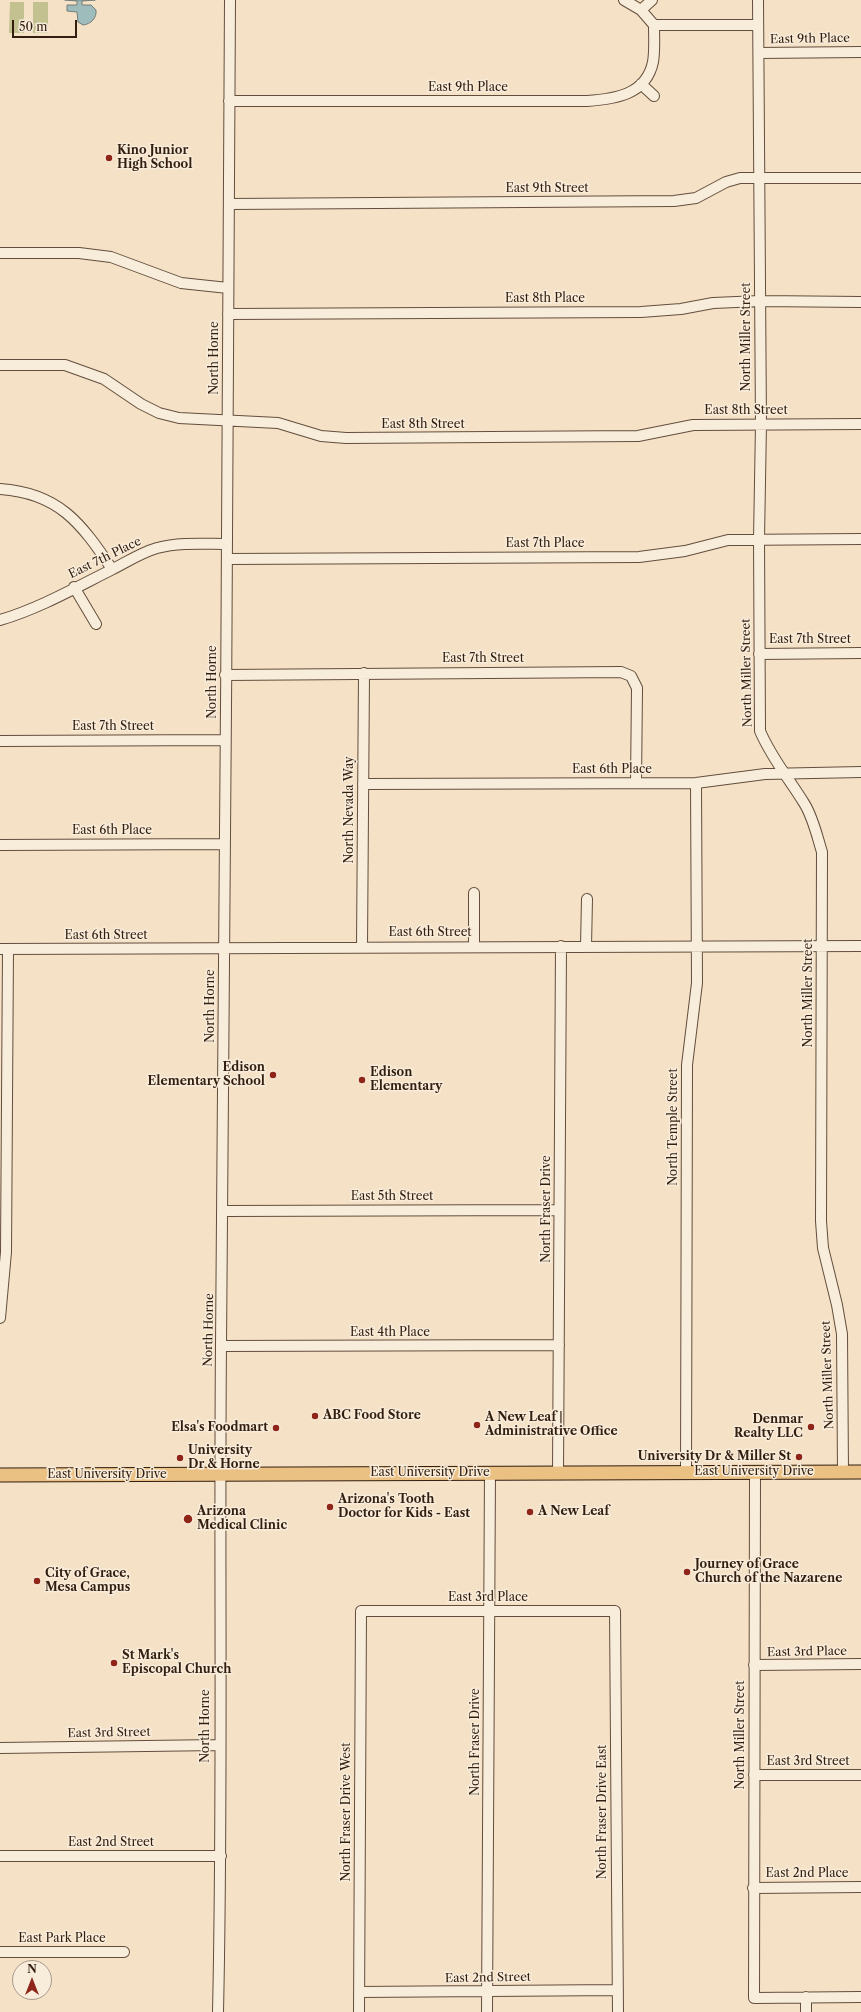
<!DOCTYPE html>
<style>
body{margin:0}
#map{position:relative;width:861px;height:2012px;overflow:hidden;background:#f5e1c6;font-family:"Libre Caslon Text",serif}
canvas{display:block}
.north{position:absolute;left:12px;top:1960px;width:40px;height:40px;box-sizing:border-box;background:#f8ecda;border:1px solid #a99989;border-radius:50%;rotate:0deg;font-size:11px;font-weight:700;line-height:16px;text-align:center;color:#321d0f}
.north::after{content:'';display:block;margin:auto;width:14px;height:18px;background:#8f2418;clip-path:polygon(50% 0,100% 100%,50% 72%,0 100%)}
.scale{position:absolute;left:12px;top:20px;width:65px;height:18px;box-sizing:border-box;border:2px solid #321d0f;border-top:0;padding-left:5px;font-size:12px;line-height:14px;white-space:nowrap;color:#321d0f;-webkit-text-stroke:3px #f8ecda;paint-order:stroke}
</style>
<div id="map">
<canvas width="861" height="2012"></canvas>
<div class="north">N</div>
<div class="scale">50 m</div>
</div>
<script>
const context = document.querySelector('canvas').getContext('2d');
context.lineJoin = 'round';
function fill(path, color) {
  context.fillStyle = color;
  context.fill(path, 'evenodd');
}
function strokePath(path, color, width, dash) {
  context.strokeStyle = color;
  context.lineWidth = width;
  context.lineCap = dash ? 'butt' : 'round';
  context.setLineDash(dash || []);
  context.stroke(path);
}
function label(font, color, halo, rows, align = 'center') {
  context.font = font + ' "Libre Caslon Text",serif';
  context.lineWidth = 3;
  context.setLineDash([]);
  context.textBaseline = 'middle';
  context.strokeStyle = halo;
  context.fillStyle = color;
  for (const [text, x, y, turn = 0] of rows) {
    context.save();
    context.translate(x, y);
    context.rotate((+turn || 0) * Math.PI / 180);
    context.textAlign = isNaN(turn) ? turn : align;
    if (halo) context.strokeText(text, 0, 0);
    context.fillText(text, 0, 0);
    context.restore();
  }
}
const green = new Path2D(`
 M10,2H24V33H9Z
 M33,2H48V33H33Z`);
const water = new Path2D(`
 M95,0L82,1V5H91L96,10C97,18 91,24 83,25L78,22L77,12L67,11V5H77V1L65,0Z`);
const minor = new Path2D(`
 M624,0L641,10L654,25H758
 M758,0L761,424L759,539L760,731C772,759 788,777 804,803C813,817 817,836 822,852L821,1221L823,1248L837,1305L842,1334L843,1472
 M641,10L652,0
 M759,53L861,52
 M641,84L654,96
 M229,101H587C615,99 646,95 653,62C655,50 654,37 654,25
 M229,204L674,201L696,198L726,182L740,178H861
 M0,253H79L111,257L181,283L228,288
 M228,314L641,312L681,309L713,303L760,301L861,302
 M0,365H65L104,379L141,404L159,413L179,418L278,423L321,436L346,438L638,436L693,425L861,424
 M0,489C59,493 81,523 112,569
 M227,559L639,557L685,551L728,540L861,539
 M74,587L96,624
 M0,620C38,609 75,588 111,570C127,562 140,553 157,548C180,542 203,544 227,544
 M759,654L861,653
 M225,675L621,672L631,676L637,688L636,783
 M0,741L225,740
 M363,784L696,783L765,774L861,772
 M0,845L225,844
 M474,893V946
 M586,946L587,899
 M362,947L364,673
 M0,949L861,946
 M224,1211L559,1210
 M0,1318L6,1252L8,949
 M221,1346L559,1345
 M558,1473L561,946
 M686,1473L687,1065L697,983L696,783
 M755,1473L754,1998L861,1997
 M754,1665L861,1664
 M0,1748L219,1745
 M754,1775H861
 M0,1856H221
 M753,1888L861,1887
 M0,1952H124
 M359,1992L618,1990
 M806,1997V2012
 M218,2012C223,1790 219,1567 221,1345C226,897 227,448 230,0
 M359,2012L361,1611H615L618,2012
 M487,2012L490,1472`);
const major = new Path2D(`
 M0,1475L861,1472`);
const markers = [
 [109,158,4,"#8f2418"],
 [273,1075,4,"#8f2418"],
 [362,1080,4,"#8f2418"],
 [315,1416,4,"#8f2418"],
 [477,1425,4,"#8f2418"],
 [811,1427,4,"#8f2418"],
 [276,1428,4,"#8f2418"],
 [799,1457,4,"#8f2418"],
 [180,1458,4,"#8f2418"],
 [330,1507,4,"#8f2418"],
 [530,1512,4,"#8f2418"],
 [188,1519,5,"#8f2418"],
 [687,1572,4,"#8f2418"],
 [37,1581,4,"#8f2418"],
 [114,1663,4,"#8f2418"]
];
const streetNames = [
 ["East 9th Place",810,39,-1],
 ["East 9th Place",468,88],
 ["East 9th Street",547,189],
 ["East 8th Place",545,299],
 ["North Miller Street",747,337,-90],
 ["North Horne",215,358,-90],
 ["East 8th Street",746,411],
 ["East 8th Street",423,425],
 ["East 7th Place",545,544],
 ["East 7th Place",105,558,-26],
 ["East 7th Street",810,640],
 ["East 7th Street",483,659],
 ["North Miller Street",747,673,-91],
 ["North Horne",213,682,-90],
 ["East 7th Street",113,727],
 ["East 6th Place",612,770],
 ["North Nevada Way",350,810,-90],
 ["East 6th Place",112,831],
 ["East 6th Street",430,933],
 ["East 6th Street",106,936],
 ["North Miller Street",809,993,-90],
 ["North Horne",211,1006,-90],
 ["North Temple Street",674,1127,-90],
 ["East 5th Street",392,1197],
 ["North Fraser Drive",547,1209,-90],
 ["North Horne",209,1330,-89],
 ["East 4th Place",390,1333],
 ["North Miller Street",828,1375,-92],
 ["East University Drive",754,1472],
 ["East University Drive",430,1473],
 ["East University Drive",107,1475],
 ["East 3rd Place",488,1598],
 ["East 3rd Place",807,1652,-1],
 ["North Horne",206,1726,-90],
 ["East 3rd Street",109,1733,-1],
 ["North Miller Street",741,1735,-90],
 ["North Fraser Drive",476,1742,-90],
 ["East 3rd Street",808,1762],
 ["North Fraser Drive West",347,1812,-90],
 ["North Fraser Drive East",603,1812,-90],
 ["East 2nd Street",111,1843],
 ["East 2nd Place",807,1874],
 ["East Park Place",62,1939],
 ["East 2nd Street",488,1978,-1]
];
const poiNames = [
 ["Kino Junior",117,151],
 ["High School",117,165],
 ["Edison",265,1068,"right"],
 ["Elementary School",265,1082,"right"],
 ["Edison",370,1073],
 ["Elementary",370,1087],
 ["ABC Food Store",323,1416],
 ["A New Leaf |",485,1418],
 ["Administrative Office",485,1432],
 ["Denmar",803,1420,"right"],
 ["Realty LLC",803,1434,"right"],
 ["Elsa's Foodmart",268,1428,"right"],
 ["University",188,1451],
 ["Dr & Horne",188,1465],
 ["University Dr & Miller St",791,1457,"right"],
 ["Arizona's Tooth",338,1500],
 ["Doctor for Kids - East",338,1514],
 ["Arizona",197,1512],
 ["Medical Clinic",197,1526],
 ["A New Leaf",538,1512],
 ["Journey of Grace",695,1565],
 ["Church of the Nazarene",695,1579],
 ["City of Grace,",45,1574],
 ["Mesa Campus",45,1588],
 ["St Mark's",122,1656],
 ["Episcopal Church",122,1670]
];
fill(green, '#c3c190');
fill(water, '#9fbcbd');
strokePath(water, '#737c77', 1);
strokePath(minor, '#634e3d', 12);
strokePath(major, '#321d0f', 15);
strokePath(minor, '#f8ecda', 10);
strokePath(major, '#eac083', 13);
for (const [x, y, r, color] of markers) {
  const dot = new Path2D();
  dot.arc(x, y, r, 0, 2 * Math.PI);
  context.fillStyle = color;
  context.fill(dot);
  strokePath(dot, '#f8ecda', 1.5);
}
label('12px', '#321d0f', '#f8ecda', streetNames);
label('bold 12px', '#321d0f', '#f8ecda', poiNames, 'left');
</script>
